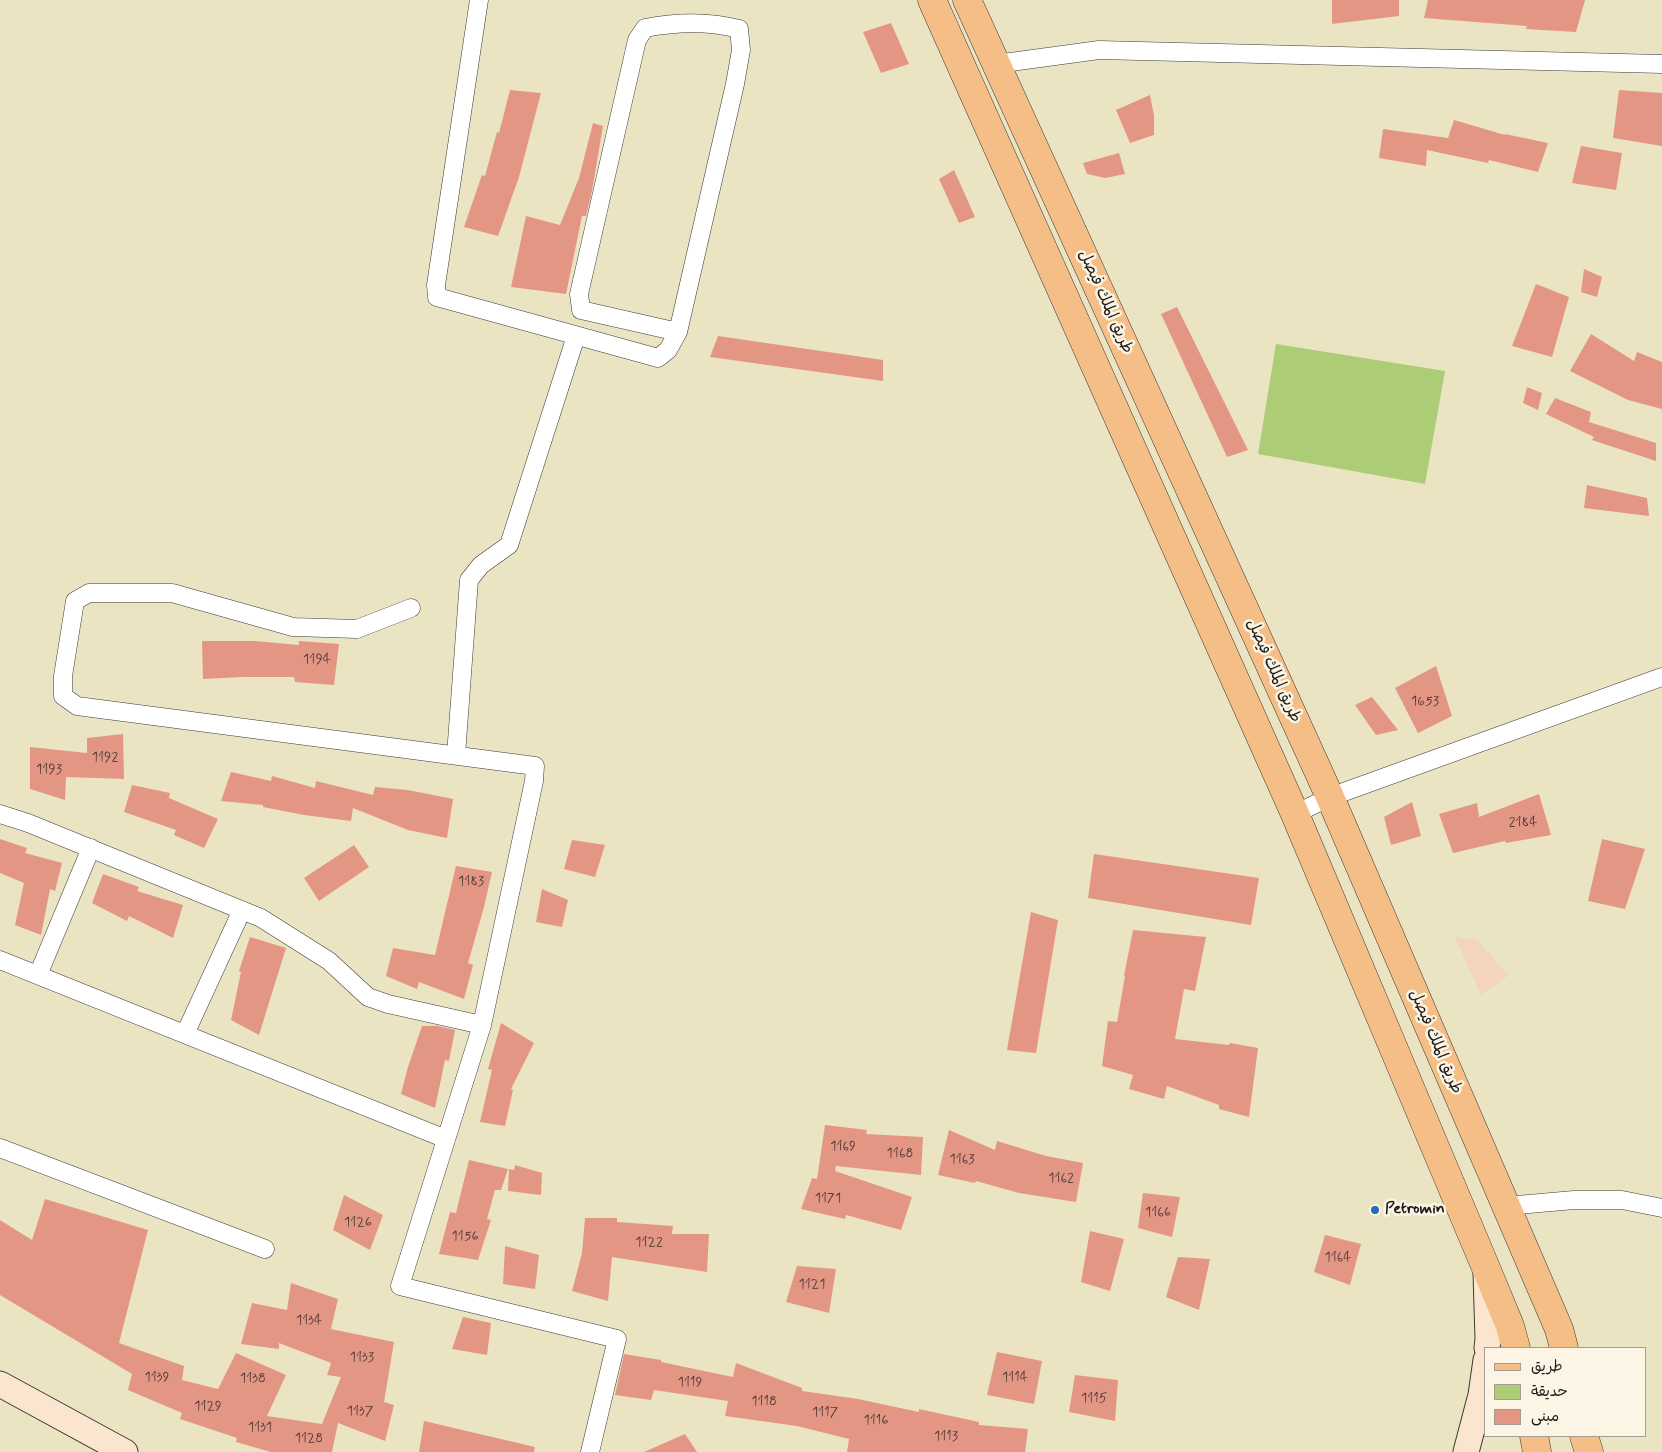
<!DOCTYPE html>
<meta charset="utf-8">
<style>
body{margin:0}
#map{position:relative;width:1662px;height:1452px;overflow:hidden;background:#ebe4c3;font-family:Mynerve,"Playpen Sans Arabic",sans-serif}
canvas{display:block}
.legend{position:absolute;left:1484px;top:1347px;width:162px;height:90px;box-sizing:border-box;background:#fcf5e5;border:1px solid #a29e95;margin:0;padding:6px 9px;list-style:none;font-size:15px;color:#1c1c1c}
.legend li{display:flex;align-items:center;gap:10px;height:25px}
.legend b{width:25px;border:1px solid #a29e95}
</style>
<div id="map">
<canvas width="1662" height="1452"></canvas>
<ul class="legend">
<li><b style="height:6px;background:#f5be86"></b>طريق</li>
<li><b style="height:14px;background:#accd76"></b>حديقة</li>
<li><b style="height:14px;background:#e49685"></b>مبنى</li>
</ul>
</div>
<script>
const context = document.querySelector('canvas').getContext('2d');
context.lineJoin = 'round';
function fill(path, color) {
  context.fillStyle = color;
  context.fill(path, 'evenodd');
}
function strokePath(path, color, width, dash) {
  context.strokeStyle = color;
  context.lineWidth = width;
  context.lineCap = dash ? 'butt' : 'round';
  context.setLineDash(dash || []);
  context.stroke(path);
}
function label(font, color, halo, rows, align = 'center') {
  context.font = font + ' Mynerve,"Playpen Sans Arabic",sans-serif';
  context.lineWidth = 5;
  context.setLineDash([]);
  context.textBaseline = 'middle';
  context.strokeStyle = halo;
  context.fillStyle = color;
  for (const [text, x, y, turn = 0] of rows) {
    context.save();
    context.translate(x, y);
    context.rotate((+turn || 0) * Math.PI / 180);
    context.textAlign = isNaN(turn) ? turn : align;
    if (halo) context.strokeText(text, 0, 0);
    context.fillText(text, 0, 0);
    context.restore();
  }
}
const built = new Path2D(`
 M1455,937L1477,940L1509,975L1481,995Z`);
const green = new Path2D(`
 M1276,344L1445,371L1425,484L1258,454Z`);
const building = new Path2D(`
 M1332,0H1399V16L1332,24Z
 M1428,0H1585L1576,32L1526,29L1527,26L1424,18Z
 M891,23L909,64L881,73L863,32Z
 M510,90L541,93L519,177L498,236L464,227L482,175L485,176L497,132L499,133Z
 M1619,90L1662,93V146L1613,138Z
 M1150,95L1154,116V135L1130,143L1116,110Z
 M1454,120L1505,135V134L1548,143L1538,172L1489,160L1488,163L1427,150L1426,166L1379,158L1383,129L1448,138Z
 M593,123L603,126L592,191L586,216H582L566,294L511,287L526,216L560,225L579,178Z
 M1581,146L1622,153L1616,190L1572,183Z
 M1119,153L1125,174L1105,178L1087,174L1083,163Z
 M954,170L975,217L959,223L939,179Z
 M1584,269L1602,277L1597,297L1581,292Z
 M1536,284L1569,297L1552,357L1512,346Z
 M1177,307L1248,450L1227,457L1161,314Z
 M1591,334L1634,361L1637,352L1662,362V409L1628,400L1570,371Z
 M718,336L883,360V381L710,357Z
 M1527,387L1542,393L1538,410L1523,403Z
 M1555,398L1591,412L1589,422L1656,443V461L1592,440L1594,437L1546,414Z
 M1587,485L1647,498L1649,516L1584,508Z
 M202,641H255L299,645V641L339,644L334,685L295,682L294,677H241L203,679Z
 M1436,666L1452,716L1418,733L1395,688Z
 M1372,697L1398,730L1376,735L1355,705Z
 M123,734L124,779L66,777L65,800L30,789V747L87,753V738Z
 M231,772L271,781L272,776L315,788L316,781L373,795L375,787L408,790L453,799L447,838L408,830L353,808L351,821L304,815L263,807V805L221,801Z
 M132,785L170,793L169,798L218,819L204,848L174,835L176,830L124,812Z
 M1539,794L1551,835L1506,843L1505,841L1453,853L1439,814L1477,803L1479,817Z
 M1412,802L1421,836L1391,845L1384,817Z
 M0,839L27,848L25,853L62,863L55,891L50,889L41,935L15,925L24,883L0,873Z
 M1602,839L1645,849L1625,909L1588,901Z
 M572,840L605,845L595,877L564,869Z
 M354,845L369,867L319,901L304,878Z
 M1094,854L1259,878L1251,925L1088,898Z
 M456,866L492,872L484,907L468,963L473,965L464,999L419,982L417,989L386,976L393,948L435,955Z
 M103,874L139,887L137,891L183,905L173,938L129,916L127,921L92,903Z
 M542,889L568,900L562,927L536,922Z
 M1031,912L1058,920L1036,1053L1007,1050Z
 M1133,930L1206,937L1195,991L1184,989L1175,1039L1229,1045L1230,1043L1258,1048L1249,1117L1219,1109V1105L1167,1086L1164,1099L1129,1089L1133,1075L1102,1066L1108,1021L1117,1022L1125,976H1124Z
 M250,937L286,948L259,1035L231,1020L241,972L239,971Z
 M501,1023L534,1043L511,1089L513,1090L505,1126L480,1122L492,1070L488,1069Z
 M422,1026H438L455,1030L449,1061L445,1060L435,1108L401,1094L408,1067Z
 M825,1125L867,1130L866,1134L923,1137L921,1175L836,1166L835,1171L912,1197L901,1230L846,1215L845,1219L801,1209L812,1178L817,1179Z
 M949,1130L995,1150L997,1141L1046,1156L1083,1163L1076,1202L1019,1193L976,1181L975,1183L938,1175Z
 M469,1160L508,1169L501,1190H495L487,1219L491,1220L478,1260L439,1254L450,1212L456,1213Z
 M515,1165L542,1173L541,1195L508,1191L509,1169L514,1170Z
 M1143,1193L1180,1197L1172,1237L1138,1228Z
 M344,1195L383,1215L370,1250L333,1230Z
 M45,1199L148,1230L119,1343L184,1366L182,1380L218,1389L236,1353L286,1375L267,1416L322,1424L341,1377L327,1375L331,1363L279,1343V1349L241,1344L252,1303L287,1310L291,1283L338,1299L331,1329L394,1342L384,1402L394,1405L385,1441L338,1423L332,1452H271L236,1442L237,1438L180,1419L182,1413L128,1390L132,1374L0,1295V1220L32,1240Z
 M585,1218H617V1222L673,1226L672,1234H709L707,1272L612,1257L608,1301L572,1291L582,1253Z
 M1090,1231L1124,1239L1110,1291L1081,1282Z
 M1325,1235L1361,1244L1350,1285L1314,1272Z
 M505,1246L539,1255L535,1289L503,1284Z
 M1178,1257L1210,1259L1199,1310L1166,1297Z
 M797,1266L836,1269L829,1313L786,1302Z
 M463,1317L491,1323L487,1355L452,1349Z
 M997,1352L1042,1361L1034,1404L987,1395Z
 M624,1354L661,1360V1362L733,1377L736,1363L802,1388V1391L858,1399L919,1412V1409L979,1422V1425L1028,1429L1025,1452H847L849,1439L797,1426L725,1416L728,1401L654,1390L651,1400L615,1395Z
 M1075,1375L1118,1380L1115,1421L1069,1412Z
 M424,1421L535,1447L534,1452H419Z
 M685,1434L697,1452H644Z`);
const street = new Path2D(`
 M479,0L436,285L437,297L658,358L668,350L678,332L735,84L741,50L739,29C708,21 676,22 645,28L637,40L579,294L581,310L678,332
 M996,64L1099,50L1662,64
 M411,608L357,629L293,627L172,593H89L75,601L63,676V696L77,706L535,766L534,781L482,1025L400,1286L617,1339L590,1452
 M456,755L469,580L481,565L509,545L576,336
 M0,814L28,823L261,918L329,961L368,997L388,1004L482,1025
 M1295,814L1330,797L1662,677
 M0,960L446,1139
 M38,975L91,848
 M185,1034L242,910
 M0,1148L265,1249
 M1506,1206L1574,1200H1622L1662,1208`);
const secondary = new Path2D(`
 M1486,1273L1488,1339L1487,1348
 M0,1384L125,1452
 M1466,1452L1481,1395L1486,1360`);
const primary = new Path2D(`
 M932,0L1295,814L1486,1268L1510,1326L1516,1348
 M967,0L1330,797L1559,1329L1564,1348
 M1534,1436L1537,1452
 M1584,1436L1589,1452`);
const markers = [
 [1375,1210,5,"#1f6fb2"]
];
const numberNames = [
 ["1194",317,660],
 ["1653",1425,702],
 ["1192",105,758],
 ["1193",49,770],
 ["2184",1523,823],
 ["1183",471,882],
 ["1169",843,1147],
 ["1168",900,1154],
 ["1163",962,1160],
 ["1162",1061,1179],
 ["1171",828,1199],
 ["1166",1158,1213],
 ["1126",358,1223],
 ["1156",465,1237],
 ["1122",649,1243],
 ["1164",1338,1258],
 ["1121",812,1285],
 ["1134",309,1321],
 ["1133",362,1358],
 ["1139",157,1378],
 ["1114",1015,1378],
 ["1138",253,1379],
 ["1119",690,1383],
 ["1115",1094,1399],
 ["1118",764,1402],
 ["1129",208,1407],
 ["1137",360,1412],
 ["1117",825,1413],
 ["1116",876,1421],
 ["1131",260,1428],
 ["1113",946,1437],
 ["1128",309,1439]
];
const streetNames = [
 ["طريق الملك فيصل",1105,302,66],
 ["طريق الملك فيصل",1273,671,66],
 ["طريق الملك فيصل",1435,1042,67]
];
const poiNames = [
 ["Petromin",1385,1210]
];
fill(built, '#f3d4bf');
fill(green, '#accd76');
fill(building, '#e49685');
strokePath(street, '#3b3a35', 19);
strokePath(secondary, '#3b3a35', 27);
strokePath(primary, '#3b3a35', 29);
strokePath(street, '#fff', 18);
strokePath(secondary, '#fbe5cf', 25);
strokePath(primary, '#f5be86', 28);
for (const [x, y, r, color] of markers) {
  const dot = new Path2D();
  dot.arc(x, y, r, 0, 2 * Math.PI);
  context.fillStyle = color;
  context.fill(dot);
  strokePath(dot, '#fcf5e5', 2);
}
label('14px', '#4e3a36', null, numberNames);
label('16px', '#1c1c1c', '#fcf5e5', streetNames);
label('bold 16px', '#1c1c1c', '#fcf5e5', poiNames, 'left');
</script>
